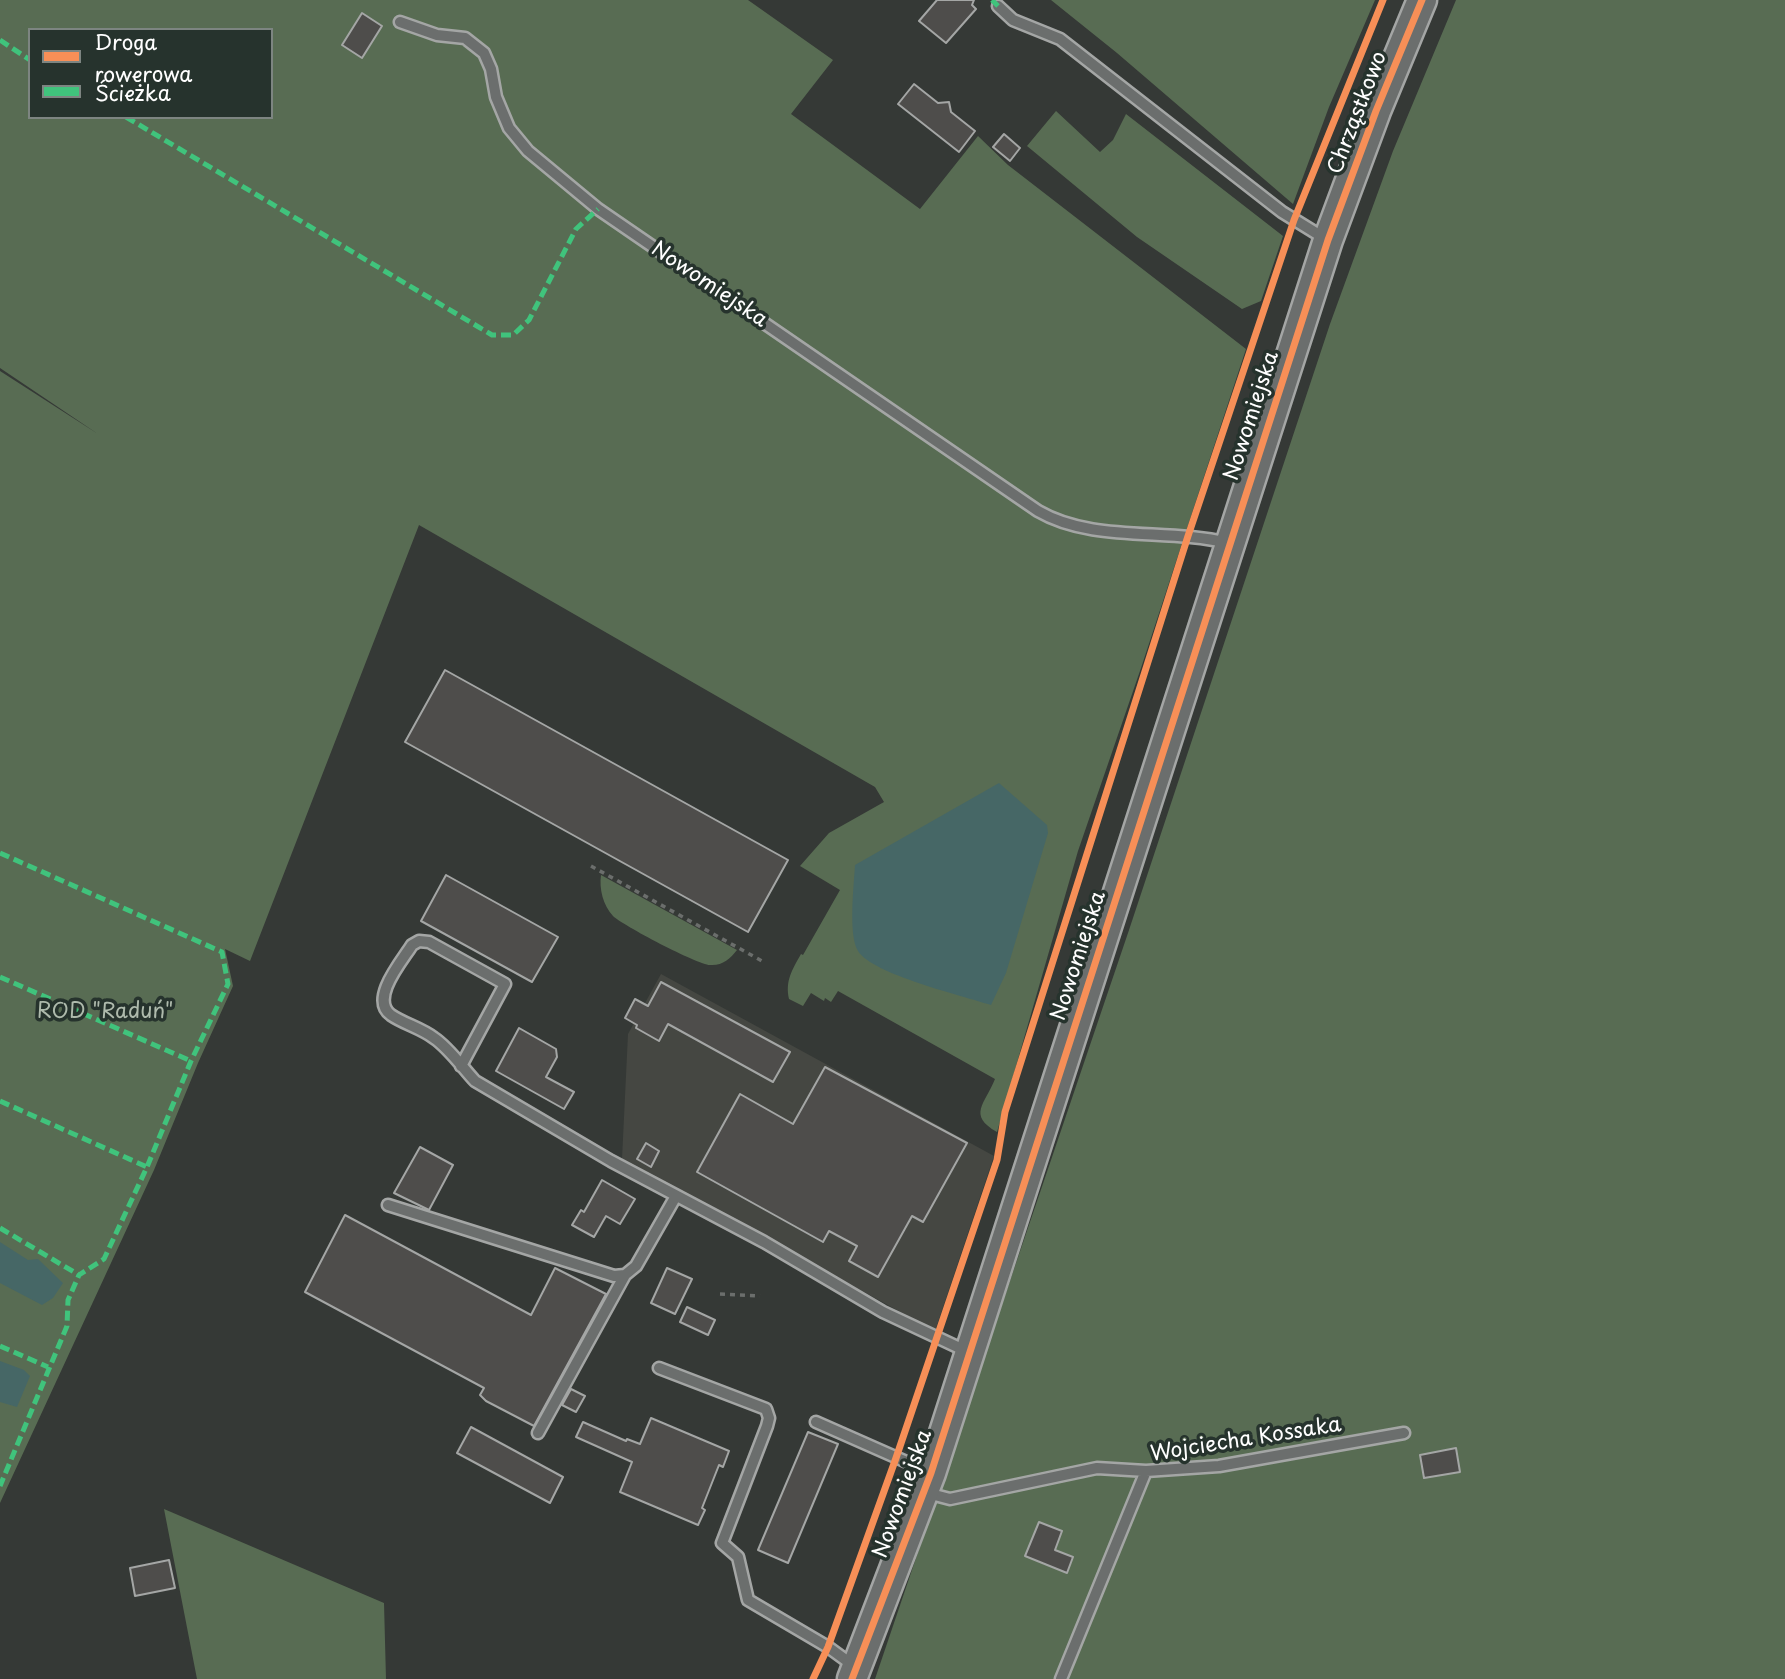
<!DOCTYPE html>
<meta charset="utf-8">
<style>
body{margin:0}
#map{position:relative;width:1785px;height:1679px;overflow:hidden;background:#353936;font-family:"Playpen Sans",sans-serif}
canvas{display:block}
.legend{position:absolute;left:28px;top:28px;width:245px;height:91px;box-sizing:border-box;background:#26332d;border:2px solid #7d8581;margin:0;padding:9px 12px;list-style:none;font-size:21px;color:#fff}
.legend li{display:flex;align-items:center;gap:14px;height:35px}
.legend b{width:35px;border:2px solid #7d8581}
</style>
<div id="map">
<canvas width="1785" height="1679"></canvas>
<ul class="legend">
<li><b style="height:9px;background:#f78f57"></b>Droga rowerowa</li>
<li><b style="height:9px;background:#40c37c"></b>Ścieżka</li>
</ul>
</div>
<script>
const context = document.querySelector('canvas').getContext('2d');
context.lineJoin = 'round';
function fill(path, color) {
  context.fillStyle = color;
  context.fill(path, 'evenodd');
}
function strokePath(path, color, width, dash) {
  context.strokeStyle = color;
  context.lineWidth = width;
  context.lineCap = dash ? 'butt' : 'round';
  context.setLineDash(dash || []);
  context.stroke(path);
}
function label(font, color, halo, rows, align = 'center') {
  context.font = font + ' "Playpen Sans",sans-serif';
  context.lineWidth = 7;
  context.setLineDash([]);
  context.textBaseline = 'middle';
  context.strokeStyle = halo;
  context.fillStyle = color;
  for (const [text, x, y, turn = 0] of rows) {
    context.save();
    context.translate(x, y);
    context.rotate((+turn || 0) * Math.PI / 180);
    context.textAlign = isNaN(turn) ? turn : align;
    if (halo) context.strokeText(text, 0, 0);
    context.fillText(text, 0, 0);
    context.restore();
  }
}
const built = new Path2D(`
 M661,974L994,1156L935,1331L622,1159L628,1034Z`);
const green = new Path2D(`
 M0,0H748L833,60L791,114L920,209L978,136L1008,165L1246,349L1141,668L1078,851L997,1132C967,1115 985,1104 995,1079L838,991L831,1002L825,998L824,1001L811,993L803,1006L789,999C785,981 792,970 801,954L803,955L840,890L800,866L829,833L884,802L875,787L419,525L250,961L225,949L233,986L198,1063L154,1170L0,1503V371L98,434L0,368ZM30,30H271V117H30Z
 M1051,0H1375L1329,107L1293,204L1117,53Z
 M1456,0H1785V1679H875L1128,933L1330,324L1393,151Z
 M1056,111L1100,152L1113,140L1126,114L1283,236L1261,301L1242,309L1137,237L1027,146Z
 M601,875L737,950C730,959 722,966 710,965C698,965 622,925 613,916C603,905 599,889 601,875Z
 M164,1509L384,1603L386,1679H197Z`);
const water = new Path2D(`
 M999,783L1047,825L1048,833L1006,973L991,1005C963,996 872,974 858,951C848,935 854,884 855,865Z
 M0,1242L28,1260L38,1259L63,1283L53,1298L42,1305L0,1283Z
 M0,1361L24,1370L30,1376L17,1407L0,1402Z`);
const building = new Path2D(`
 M937,0H974L972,5L976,9L946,43L919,21Z
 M362,13L382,26L362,58L342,45Z
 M914,84L938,103L949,102L951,112L975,131L959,152L898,104Z
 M1004,134L1020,148L1010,161L993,147Z
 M445,670L788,860L748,932L405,742Z
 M446,875L558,937L532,982L421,921Z
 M661,982L790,1052L773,1082L668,1024L659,1041L636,1028L637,1025L625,1018L635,999L648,1006Z
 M519,1028L556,1049L557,1057L546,1077L574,1092L564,1109L496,1071Z
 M825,1067L967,1143L923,1222L912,1216L878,1277L849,1261L857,1246L829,1231L823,1242L697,1172L740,1094L793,1124Z
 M646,1143L659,1151L651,1167L637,1159Z
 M420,1147L453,1165L429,1210L394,1193Z
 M602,1180L635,1199L620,1224L606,1216L594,1237L572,1225L581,1210L584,1212Z
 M345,1215L531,1315L555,1268L606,1294L534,1426L486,1401L480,1395L484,1388L305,1292Z
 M667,1268L692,1279L675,1314L651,1303Z
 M687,1307L715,1320L708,1335L680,1322Z
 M571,1389L585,1396L576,1412L562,1405Z
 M651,1418L729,1451L723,1467L719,1465L702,1508L705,1510L698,1525L620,1492L632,1462L576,1437L583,1422L626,1441L627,1439L640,1444Z
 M471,1427L563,1477L550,1503L457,1453Z
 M808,1432L838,1444L788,1563L758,1550Z
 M1456,1448L1460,1472L1424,1478L1420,1455Z
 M1039,1522L1062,1531L1055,1550L1073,1557L1067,1573L1025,1556Z
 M169,1560L175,1588L135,1596L130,1568Z`);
const path = new Path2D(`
 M1298,209L1383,0
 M1192,524L1289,233
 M591,866L762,961
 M720,1294L760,1296
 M941,1325L997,1160L1005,1112L1184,548
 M900,1444L932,1349
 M832,1635L892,1468
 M813,1679L823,1659`);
const lane = new Path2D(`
 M998,6L1013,20L1060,39L1282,212L1324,238
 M400,22L437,35L465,38L484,53L491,69L496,97L509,128L528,151L598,209L1038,511C1093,543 1166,528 1228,543
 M461,1066L505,984L429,942L419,941L412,945C402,961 369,999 391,1015C404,1024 421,1028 434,1038C449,1048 462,1067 475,1081L611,1161L764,1242L883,1312L966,1351
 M388,1205L614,1276L625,1275L636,1266L676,1196
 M659,1368L766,1409L769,1418L767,1426L722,1543L738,1557L748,1600L828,1647L854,1666
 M816,1422L927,1471
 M538,1433L625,1275
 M927,1493L950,1499L1097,1468L1146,1471
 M1061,1679L1146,1471L1219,1466L1404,1433`);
const secondary = new Path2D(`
 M852,1679L931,1473L1328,240L1376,111L1422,0`);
const quiet = new Path2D(`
 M992,0L998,6
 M0,40L30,60
 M126,117L492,335H513L529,320L576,229L598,209
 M0,853L222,952L228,984L191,1061L147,1167L104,1259L79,1275L68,1300L67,1326L0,1486
 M0,977L191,1061
 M0,1101L147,1167
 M0,1228L79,1275
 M0,1346L48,1367`);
const cycleway = new Path2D(`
 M813,1679L828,1647L896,1458L997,1160L1005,1112L1188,536L1294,220L1383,0
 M852,1679L931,1473L1328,240L1376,111L1422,0`);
const streetNames = [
 ["Chrząstkowo",1358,113,-69],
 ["Nowomiejska",709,285,34],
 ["Nowomiejska",1252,416,-72],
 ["Nowomiejska",1079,956,-72],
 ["Wojciecha Kossaka",1246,1440,-9],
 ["Nowomiejska",903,1494,-70]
];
const parkNames = [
 ["ROD \"Raduń\"",105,1012]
];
fill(built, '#454742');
fill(green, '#586c53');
fill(water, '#466766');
fill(building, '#4e4d4b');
strokePath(building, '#a4a6a5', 2);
strokePath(lane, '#a4a6a5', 15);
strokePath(secondary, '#a4a6a5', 33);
strokePath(path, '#6b6e6c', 3.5, [5, 5]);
strokePath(lane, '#6b6e6d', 10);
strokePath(secondary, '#6b6e6d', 28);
strokePath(quiet, '#40c37c', 5, [10, 5]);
strokePath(cycleway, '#f78f57', 7);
label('21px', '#fff', '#26332d', streetNames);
label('21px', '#aebaac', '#26332d', parkNames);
</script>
